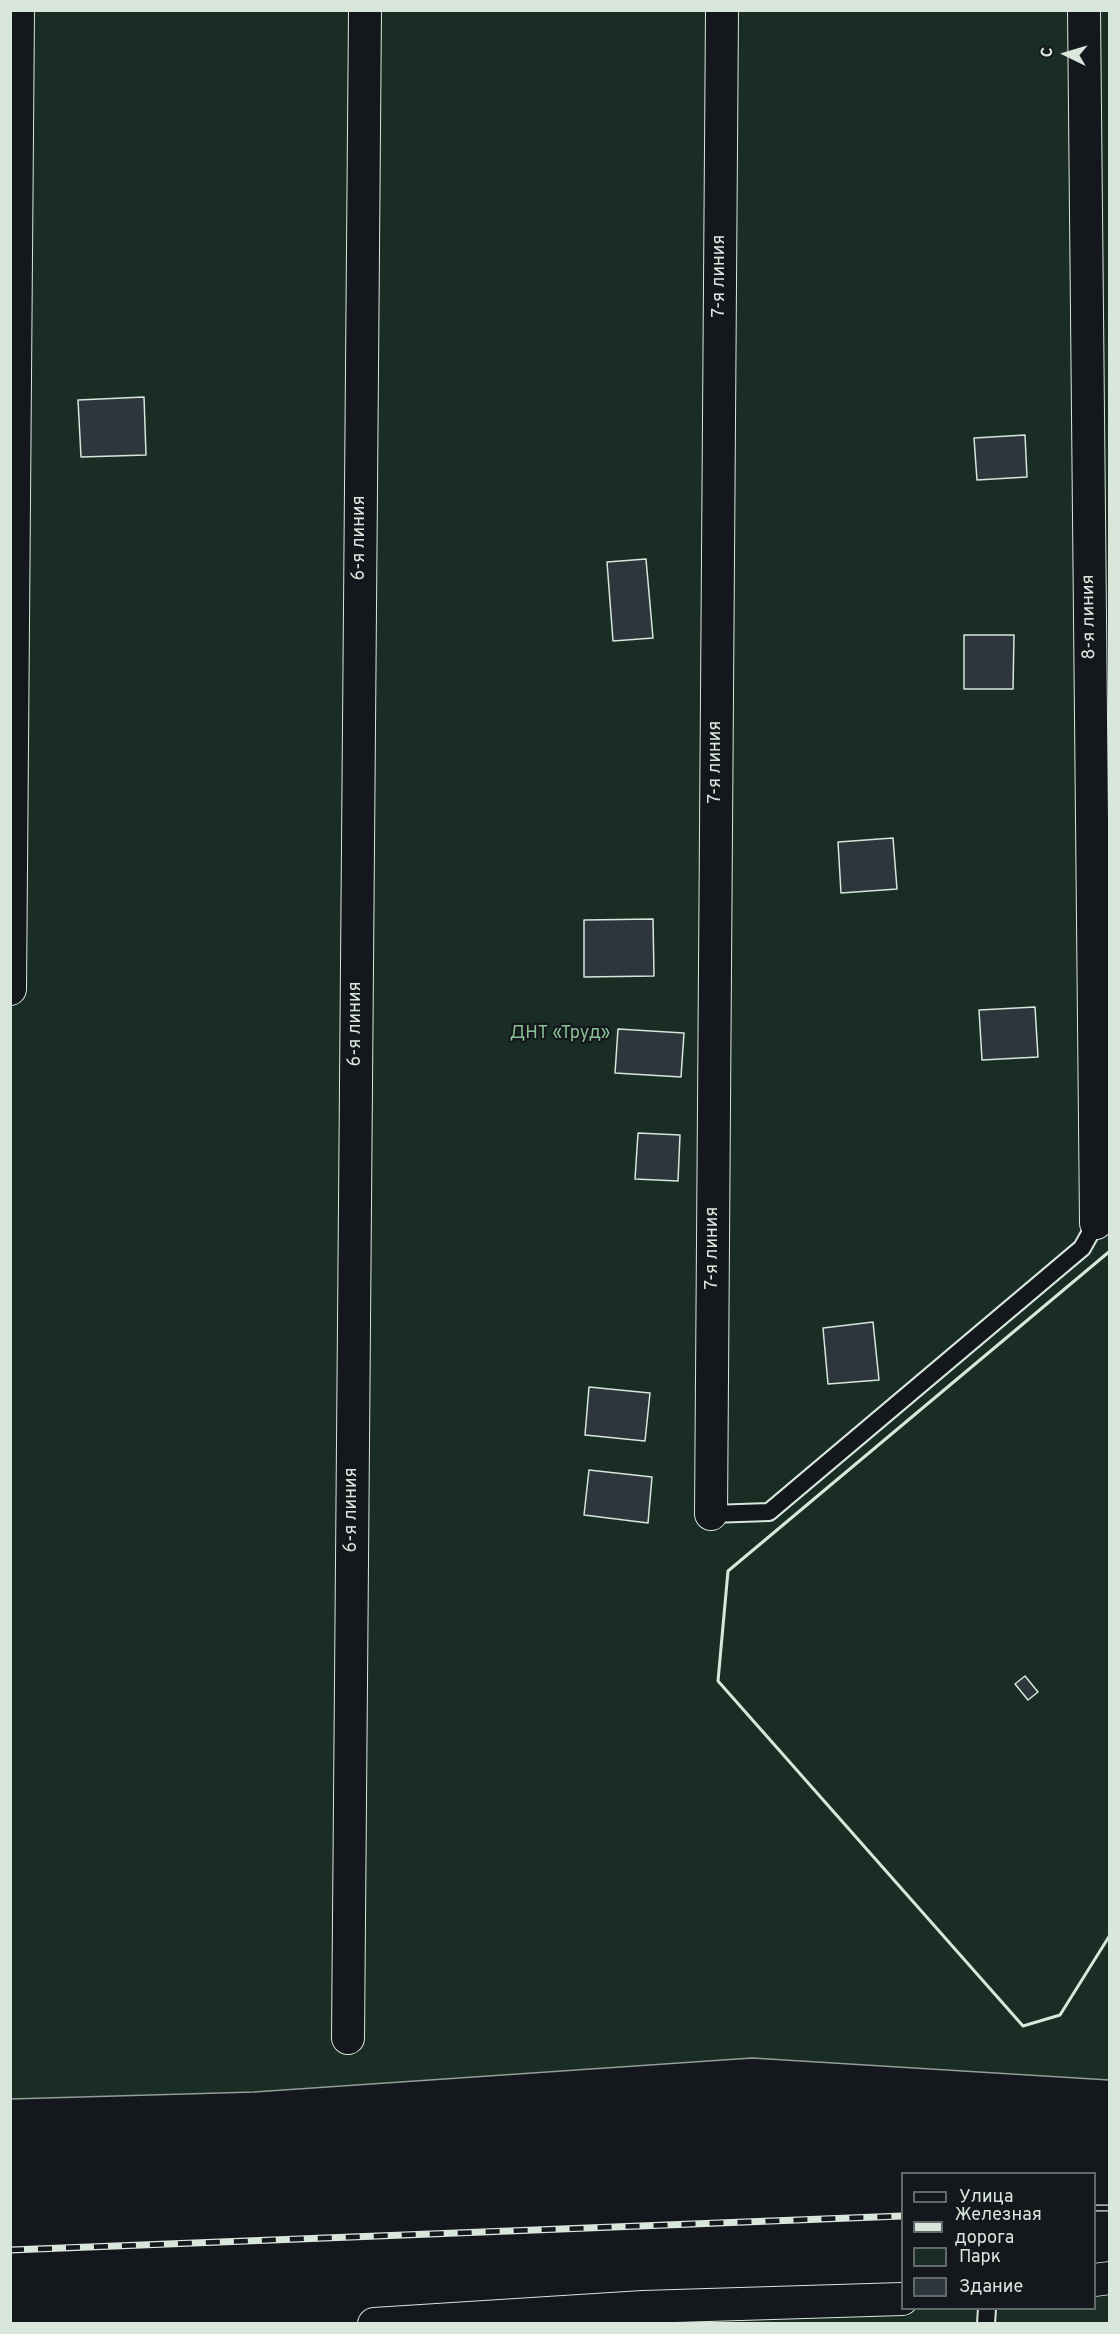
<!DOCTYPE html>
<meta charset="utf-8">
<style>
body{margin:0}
#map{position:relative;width:1120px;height:2334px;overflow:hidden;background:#14181c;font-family:Overpass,sans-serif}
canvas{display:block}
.frame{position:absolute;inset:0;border:12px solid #d8e6dc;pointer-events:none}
.legend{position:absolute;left:901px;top:2172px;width:195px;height:138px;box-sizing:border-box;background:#14181c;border:2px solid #626a69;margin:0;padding:8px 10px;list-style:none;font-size:18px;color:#d8e6dc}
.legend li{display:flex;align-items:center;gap:12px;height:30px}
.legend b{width:30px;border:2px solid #626a69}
.north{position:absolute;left:1036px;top:24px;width:60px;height:60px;-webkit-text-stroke:4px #14181c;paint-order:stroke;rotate:275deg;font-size:16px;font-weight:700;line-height:24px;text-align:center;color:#d8e6dc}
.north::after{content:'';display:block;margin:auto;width:21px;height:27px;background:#d8e6dc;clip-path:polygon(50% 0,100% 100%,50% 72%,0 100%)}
</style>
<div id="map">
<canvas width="1120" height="2334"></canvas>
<div class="frame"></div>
<ul class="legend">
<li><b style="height:8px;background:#14181c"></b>Улица</li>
<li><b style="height:8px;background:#d8e6dc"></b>Железная дорога</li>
<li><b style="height:16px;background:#1a2d24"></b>Парк</li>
<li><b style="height:16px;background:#2c363c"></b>Здание</li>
</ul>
<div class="north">С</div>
</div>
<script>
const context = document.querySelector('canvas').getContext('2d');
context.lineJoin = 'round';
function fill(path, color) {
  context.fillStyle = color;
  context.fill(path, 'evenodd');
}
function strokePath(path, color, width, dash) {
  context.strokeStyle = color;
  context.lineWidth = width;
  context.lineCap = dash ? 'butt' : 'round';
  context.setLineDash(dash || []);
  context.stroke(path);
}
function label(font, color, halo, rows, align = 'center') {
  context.font = font + ' Overpass,sans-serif';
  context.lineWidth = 4.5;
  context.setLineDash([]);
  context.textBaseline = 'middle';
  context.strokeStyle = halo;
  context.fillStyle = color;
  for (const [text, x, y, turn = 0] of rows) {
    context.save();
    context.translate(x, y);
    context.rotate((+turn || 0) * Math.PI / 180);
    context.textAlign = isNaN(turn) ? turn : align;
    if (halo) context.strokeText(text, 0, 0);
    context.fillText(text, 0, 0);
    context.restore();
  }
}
const green = new Path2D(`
 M10,11H1109V2080L752,2058L254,2092L11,2099Z
 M1110,2294L1109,2324H437L902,2308H1094L1095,2295Z`);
const building = new Path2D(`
 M144,397L146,455L81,457L78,400Z
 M1025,435L1027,477L977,480L974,438Z
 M646,559L653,638L613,641L607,562Z
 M964,635H1014L1013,689H964Z
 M893,838L897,889L841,893L838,842Z
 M653,919L654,976L584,977V920Z
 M1035,1007L1038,1057L982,1060L979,1010Z
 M618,1029L684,1033L681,1077L615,1073Z
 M638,1133L680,1135L678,1181L635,1179Z
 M873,1322L879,1380L828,1384L823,1328Z
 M589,1387L650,1393L645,1441L585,1435Z
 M589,1470L652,1477L648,1523L584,1515Z
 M1025,1676L1038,1692L1028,1700L1015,1684Z`);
const lane = new Path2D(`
 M711,1514L769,1512L1082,1248L1096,1223L1103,1222
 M986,2324L987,2308`);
const street = new Path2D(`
 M1084,10L1096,1223
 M10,989L18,10
 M711,1514L722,10
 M348,2038L365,10
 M1094,2280L1110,2278
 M374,2324L643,2307L902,2299`);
const rail = new Path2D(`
 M1094,2208H1110
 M10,2250L902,2216`);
const wall = new Path2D(`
 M1110,1251L728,1571L718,1681L1023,2026L1060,2015L1110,1935`);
const streetNames = [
 ["7-я линия",720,276,-90],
 ["6-я линия",360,538,-90],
 ["8-я линия",1090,617,-91],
 ["7-я линия",716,762,-90],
 ["6-я линия",356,1024,-90],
 ["7-я линия",713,1248,-90],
 ["6-я линия",352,1510,-90]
];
const parkNames = [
 ["ДНТ «Труд»",560,1034]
];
fill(green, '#1a2d24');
strokePath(green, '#939e99', 1.5);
fill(building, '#2c363c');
strokePath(building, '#d8e6dc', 1.5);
strokePath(lane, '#d8e6dc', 20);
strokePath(street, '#d8e6dc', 34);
strokePath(lane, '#14181c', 16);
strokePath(street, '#14181c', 32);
strokePath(rail, '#d8e6dc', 7);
strokePath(rail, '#14181c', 4.5, [14]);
strokePath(wall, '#d8e6dc', 3);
label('18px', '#d8e6dc', '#14181c', streetNames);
label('18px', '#8ac095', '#14181c', parkNames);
</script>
